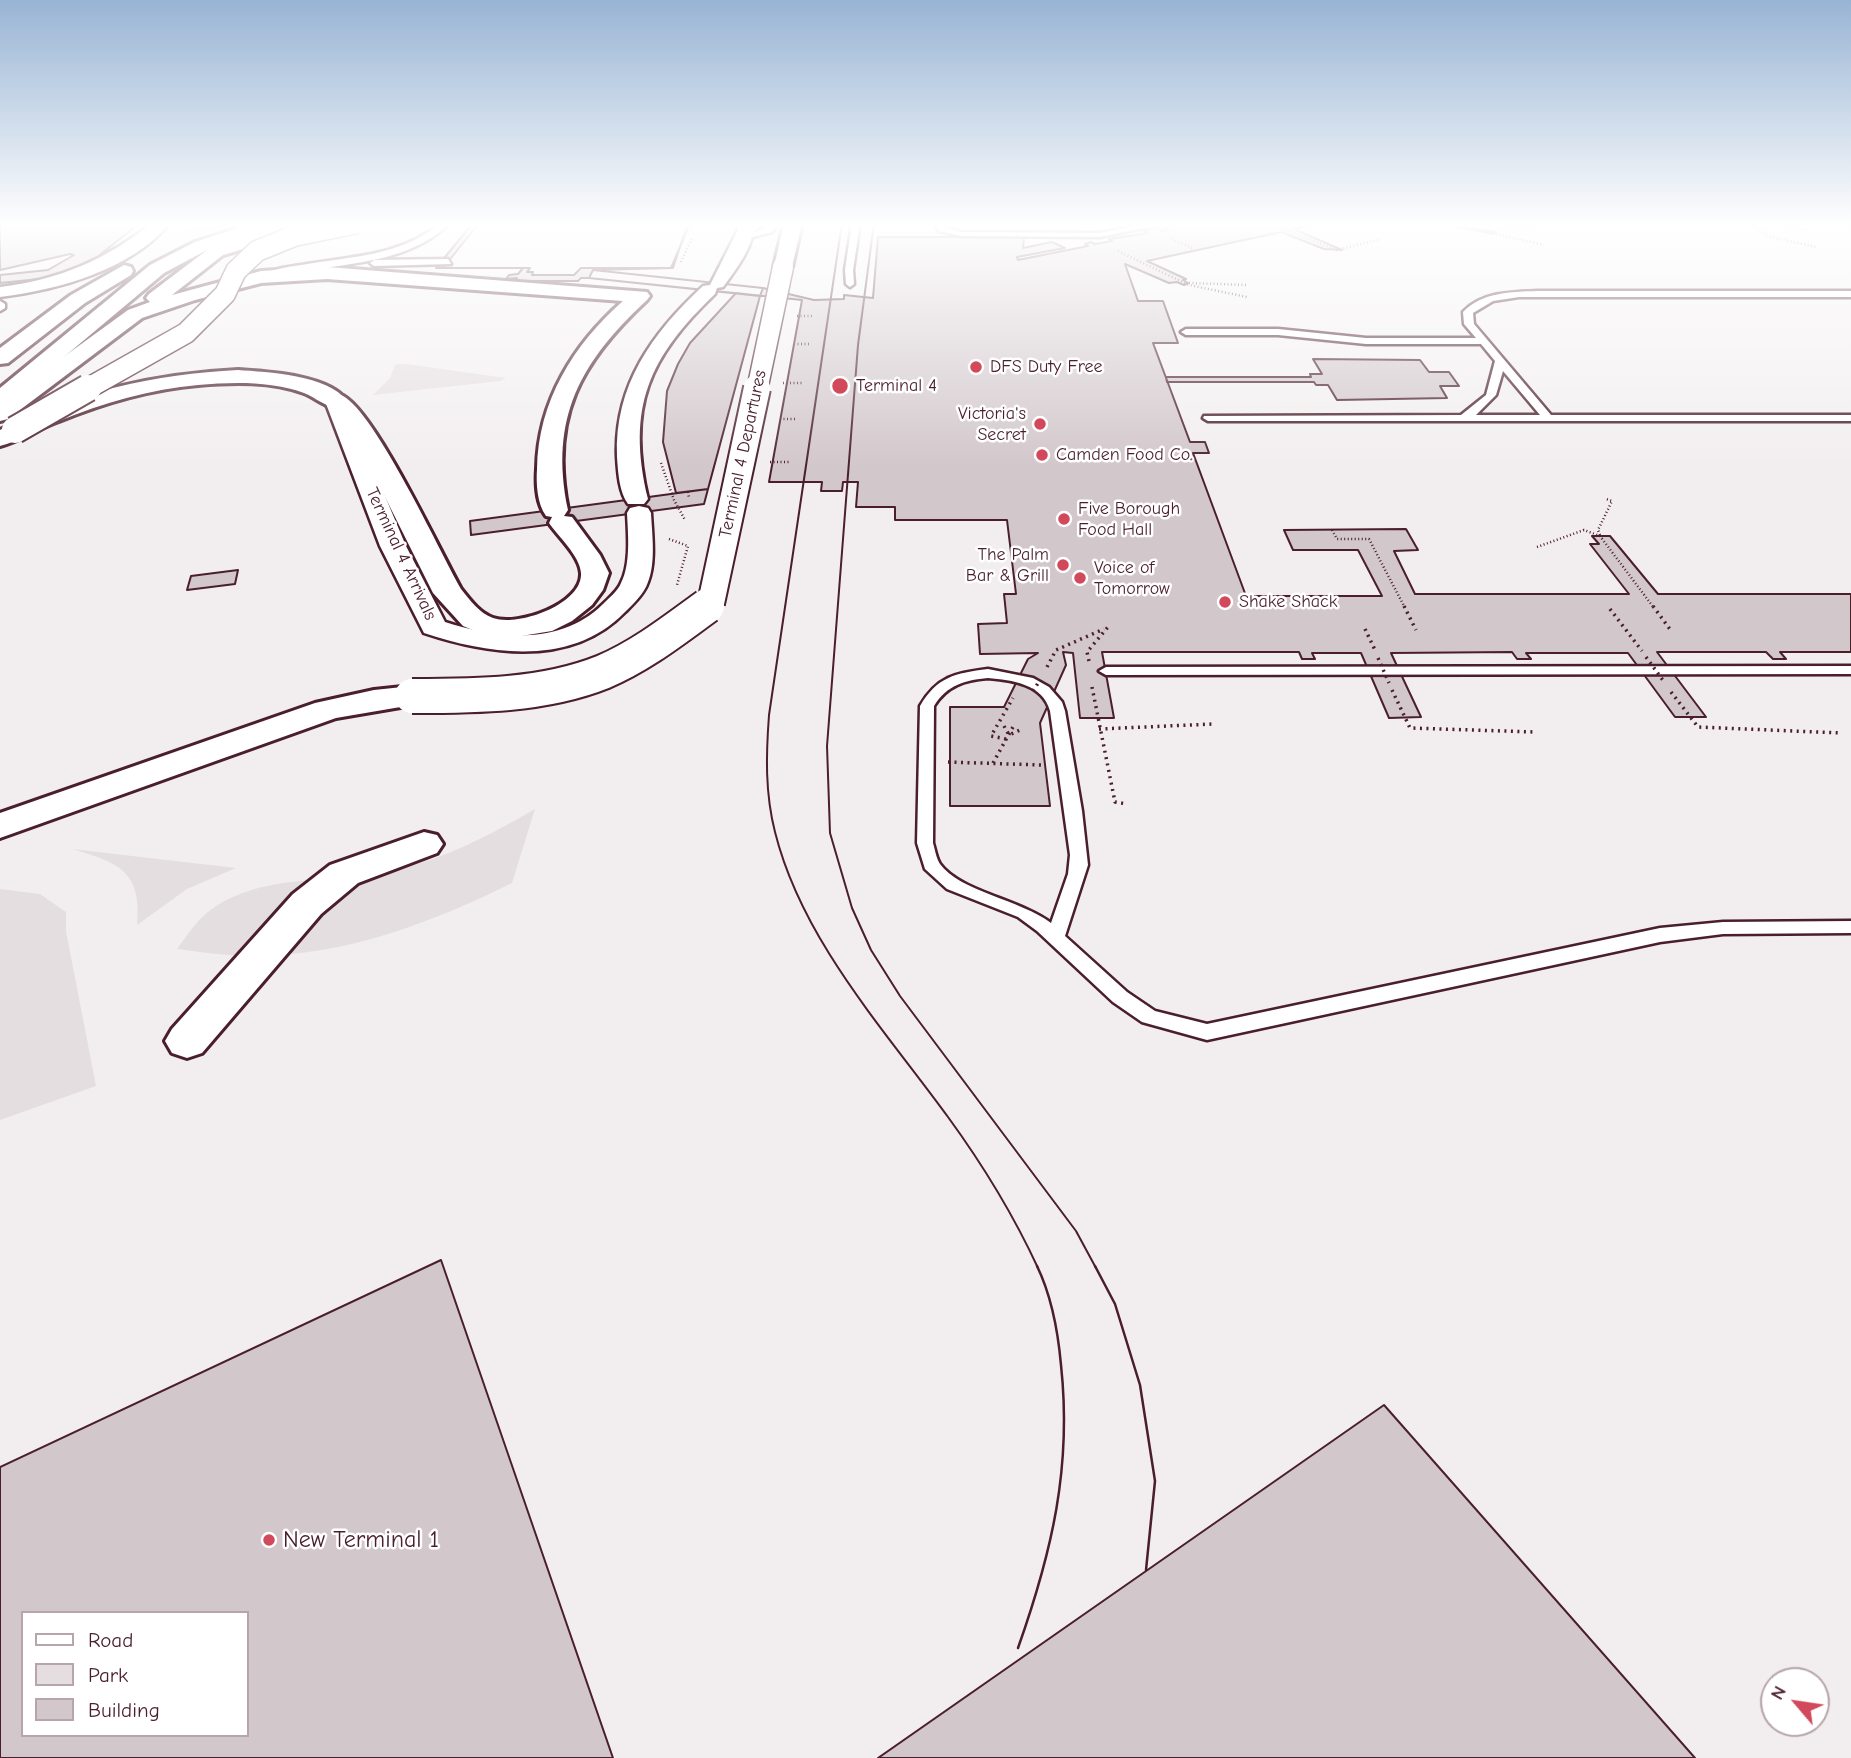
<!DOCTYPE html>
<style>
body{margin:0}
#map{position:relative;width:1851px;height:1758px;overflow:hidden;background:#fff;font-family:"Comic Neue",sans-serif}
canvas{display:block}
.legend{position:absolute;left:21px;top:1611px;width:228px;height:126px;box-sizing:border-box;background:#fff;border:2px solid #b7a5aa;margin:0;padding:9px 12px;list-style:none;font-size:21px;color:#4a1f2b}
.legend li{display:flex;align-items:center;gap:14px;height:35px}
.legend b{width:35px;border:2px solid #b7a5aa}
.north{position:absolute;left:1760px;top:1667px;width:70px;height:70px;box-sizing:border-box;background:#fff;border:2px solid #b7a5aa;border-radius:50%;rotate:299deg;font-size:19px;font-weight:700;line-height:28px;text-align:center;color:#4a1f2b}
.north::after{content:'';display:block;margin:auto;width:24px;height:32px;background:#d1495b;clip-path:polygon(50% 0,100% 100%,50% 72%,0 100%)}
</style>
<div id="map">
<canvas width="1851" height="1758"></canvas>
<ul class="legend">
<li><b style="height:9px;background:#fff"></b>Road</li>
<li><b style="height:19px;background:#e5dee0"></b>Park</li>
<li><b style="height:19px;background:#d2c7cb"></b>Building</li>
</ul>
<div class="north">N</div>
</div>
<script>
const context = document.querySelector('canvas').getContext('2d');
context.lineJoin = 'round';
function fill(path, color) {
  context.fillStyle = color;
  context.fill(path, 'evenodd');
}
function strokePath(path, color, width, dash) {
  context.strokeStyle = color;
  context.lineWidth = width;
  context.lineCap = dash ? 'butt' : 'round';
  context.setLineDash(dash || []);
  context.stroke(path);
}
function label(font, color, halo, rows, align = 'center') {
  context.font = font + ' "Comic Neue",sans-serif';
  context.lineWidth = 5;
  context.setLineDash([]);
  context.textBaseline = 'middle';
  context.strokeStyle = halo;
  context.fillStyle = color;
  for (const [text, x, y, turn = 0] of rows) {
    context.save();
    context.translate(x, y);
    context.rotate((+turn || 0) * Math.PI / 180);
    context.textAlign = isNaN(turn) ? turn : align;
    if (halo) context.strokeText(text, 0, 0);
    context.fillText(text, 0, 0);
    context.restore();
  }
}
const built = new Path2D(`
 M0,223H1851V1758H0ZM23,1613H247V1735H23ZM1774,1681H1816V1723H1774Z`);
const green = new Path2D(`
 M196,223H242L240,227C230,230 221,230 211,232C198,235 190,239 176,239Z
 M399,364H406L506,378L500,381L373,395L390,378L395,365Z
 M535,809L512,883C426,926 328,962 230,955C213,954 195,951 177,949C187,936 195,922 208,912C259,872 333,884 394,870C445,859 490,835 535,809Z
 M72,849L236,868L187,889L137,925C142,871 119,863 72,849Z
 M0,889L40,894L66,912V931L96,1086L0,1120Z`);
const building = new Path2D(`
 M0,223H140L87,265L49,278L0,283V275L48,270L74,255L70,254L0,270Z
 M473,223H688L673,268L593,270L763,288L814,300L844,299V295L873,298L878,237H1024L1023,248L1052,242L1065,248L1017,257L1018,260L1088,246L1085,244L1091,242L1095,244L1112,241L1109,239L1148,233L1126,223H1145L1163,231L1168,230L1164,228L1200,223H1323L1294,229L1342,250L1324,249L1281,232L1147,261L1186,279L1183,280L1188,283L1184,285L1177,282L1169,283L1125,264L1138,301H1163L1178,343H1153L1190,442H1205L1209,453H1193L1246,596H1382L1358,550H1293L1284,530L1406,529L1418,550L1394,551L1415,594H1629L1590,544H1599L1592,536H1610L1658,594H1851V652H1780L1786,659H1773L1766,652H1657L1706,717H1675L1628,653H1526L1531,659H1517L1512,652L1391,653L1421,717L1389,718L1361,653H1312L1315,659H1302L1299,652H1102L1114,718H1080L1073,653L1063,652L1066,665L1040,723L1050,806H950V707H1004L1028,659L1038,653L980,654L978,624L1007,623L1004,594H1016L1007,520H895V507H856L858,482H843L842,491H821L822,482H769L802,300L589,278H581L578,281H515L517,278L506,279L509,275L518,274L523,268H436Z
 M479,223H690L671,268H581L574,275H532L533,272H527L530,268H443Z
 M1442,223H1455L1459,224L1457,226L1496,232L1493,234Z
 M593,270L763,288L760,296L589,278Z
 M736,293L760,296L708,489L676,493L663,442L667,391L678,364L690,343Z
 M1313,359L1420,360L1429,372H1449L1459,386H1440L1447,398L1337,400L1328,385H1316L1314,382H1167L1166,377H1311L1310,374H1322Z
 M708,489L704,504L471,535L470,521Z
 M238,570L235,584L187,590L191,576Z
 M441,1260L613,1758H0V1467ZM23,1613H247V1735H23Z
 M1384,1405L1695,1758H878Z`);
const pathFar1 = new Path2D(`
 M1268,223L1337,250L1381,239
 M1448,223L1544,245
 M1750,223L1767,236L1816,247
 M1751,224L1808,229
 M1487,232L1490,229L1538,228
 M1172,239L1192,248
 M1118,251L1189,285L1247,297
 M681,262L692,238
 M1189,283L1248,285
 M797,316H814
 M794,344H810
 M783,383H803
 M780,419H796
 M770,462H790
 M661,463L674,500L685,520
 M688,492L689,498
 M1332,530L1337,539H1369L1405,608
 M1600,535L1598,530L1612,501L1606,499
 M669,539L688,546L677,585
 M1537,547L1584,530L1600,536L1654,608`);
const path = new Path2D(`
 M1404,606L1416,630
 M1653,606L1672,632
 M1610,609L1642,651
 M1365,629L1375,650
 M1089,661L1087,652L1108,627
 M1047,667L1056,650L1104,629
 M1092,687L1115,802L1127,804
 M1392,690L1410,728L1535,732
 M1671,692L1698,727L1841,733
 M1004,726L1009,735L1020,730
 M1099,729L1213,724
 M1006,739L991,736L1013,698
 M948,762L1041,765
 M993,763L1013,727`);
const service = new Path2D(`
 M441,223H450C402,270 325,262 264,279L260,276C271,269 288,267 301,265C352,256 399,257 441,223Z
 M771,223H779L772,232L741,240L737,238L766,228Z
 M852,223H860L853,270L854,284L850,287L846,284L845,270Z
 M933,223H941L945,227L961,232L1100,233L1150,223H1168L1100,237L961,236L939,231Z
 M448,259L451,264L374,266L370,263L374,260Z
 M1537,291H1851V297H1519L1493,301L1473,313L1474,324L1551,415H1851V421H1208L1203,418L1204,416L1461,415L1486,395L1495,361L1481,344H1366L1278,335H1186L1181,332L1186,329H1278L1366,338H1476L1464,324L1463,312C1482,292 1511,292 1537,291ZM1503,371L1540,415H1476L1496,395Z
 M0,301L5,304V308L0,311Z
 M1851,666V674L1106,675L1099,671L1106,667Z
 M988,669L1033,678L1049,687L1062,702L1065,711L1082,811L1088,865L1065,936L1127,992L1155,1011L1207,1024L1660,928L1723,922L1851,921V933L1723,934L1660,942L1207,1040L1142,1022L1113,1002L1037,931L1018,917L947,889L925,869L917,843L920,706C937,677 955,673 988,669ZM988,678C1012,680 1043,684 1050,711L1070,855L1068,874L1051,923C1021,900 959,891 940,864C936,858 935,849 933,843L934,706C947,685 965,680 988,678Z`);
const minor = new Path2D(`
 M152,223H170C131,270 58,290 0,297V287C58,280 106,260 152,223Z
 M737,223H753C756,244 735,271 723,287L717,288L715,294C649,357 626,407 648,499L644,504H628C619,492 618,472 617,457C614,386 652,333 703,286L710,285L738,230Z
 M335,395L342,397L345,401L406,546L445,622C497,639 561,646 603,604C609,598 618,591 621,583C631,564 628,534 627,513L630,508L639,506L648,508L651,513C652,534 656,562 648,582C644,594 633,604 625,612C572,667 490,655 424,633L380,546L325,401L328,397Z`);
const tertiary = new Path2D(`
 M292,223H320L318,227L223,255L172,295L261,271L327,267L647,292L650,296L647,300C580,362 549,418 568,510L564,516L572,517L600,555L609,573L603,590L592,605L572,621L552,631L509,638L480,633L463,626L433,593L353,433L323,401L327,396C332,395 338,393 343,396C376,414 439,550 461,589C470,600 479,613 493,618C518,627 583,604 581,573C580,556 558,536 549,523L552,517L546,516C537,504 536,483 537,469C538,401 574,344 623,301L327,279L261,283L195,300L142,318L8,419L0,421V403L128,310L150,302L146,298L149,294L211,247Z
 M744,223H763L752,234L746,235L737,230Z
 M784,223H802L792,267L783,273L774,267Z
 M424,832L437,835L443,844L437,853L358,883L321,914L202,1053L187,1058L172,1053L165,1041L172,1029L293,894L330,865Z`);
const motorway = new Path2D(`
 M253,223H279L277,227L207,250L164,273L8,404L0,406V388L150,265L195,242Z
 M124,265L131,267L133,271L131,275L85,303L8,363L0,364V348L71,295Z
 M238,370C267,372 329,375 347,401L343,406C327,410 319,399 304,393C271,381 233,382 198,385C151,389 103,403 59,421C39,428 20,441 0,446V430C75,392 155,374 238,370Z
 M412,686L424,689L428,696L424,703L336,718L0,838V813L315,703L374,690Z`);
const tramFar1 = new Path2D(`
 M842,223L769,715C766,755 765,793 775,832C802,940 884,1029 948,1117C983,1165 1013,1214 1038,1268
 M874,223L858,345L827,746L830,833L852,908L871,950L900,996L1076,1231L1096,1268`);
const tram = new Path2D(`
 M1095,1266L1115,1304L1140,1385L1155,1481L1146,1570
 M1018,1648C1052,1552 1072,1467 1061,1365C1058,1331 1052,1297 1037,1266`);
const pathBridgeFar1 = new Path2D(`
 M1137,224L1152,231`);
const pathBridge = new Path2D(`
 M1646,657L1665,683
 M1378,658L1389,683
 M1033,691L1040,680`);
const tertiaryBridgeFar1 = new Path2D(`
 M757,390L783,267`);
const tertiaryBridge = new Path2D(`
 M711,603L757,388`);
const motorwayBridgeFar2 = new Path2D(`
 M85,390L186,333L225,294L236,271L257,251L294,236L357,223`);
const motorwayBridgeFar1 = new Path2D(`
 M15,430L88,388
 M704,608L711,603`);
const motorwayBridge = new Path2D(`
 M412,696C475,696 543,696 603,672C641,656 674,630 707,606`);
const markers = [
 [976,367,7,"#d1495b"],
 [840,386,9,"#d1495b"],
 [1040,424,7,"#d1495b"],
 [1042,455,7,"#d1495b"],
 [1064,519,7,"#d1495b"],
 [1063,565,7,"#d1495b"],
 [1080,578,7,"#d1495b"],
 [1225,602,7,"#d1495b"],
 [269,1540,7,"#d1495b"]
];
const farPoinames = [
 ["DFS Duty Free",990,367],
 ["Terminal 4",856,386],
 ["Victoria's",1026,414,"right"],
 ["Secret",1026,435,"right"],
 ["Camden Food Co.",1056,455],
 ["Five Borough",1078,509],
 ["Food Hall",1078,530],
 ["The Palm",1049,555,"right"],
 ["Bar & Grill",1049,576,"right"],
 ["Voice of",1094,568],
 ["Tomorrow",1094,589],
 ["Shake Shack",1239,602]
];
const farStreetnames = [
 ["Terminal 4 Departures",743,454,-78],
 ["Terminal 4 Arrivals",401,554,65]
];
const nearPoinames = [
 ["New Terminal 1",283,1540]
];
fill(built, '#f2eeef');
fill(green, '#e5dee0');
fill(building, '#d2c7cb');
strokePath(building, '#4a1f2b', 2);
strokePath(service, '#4a1f2b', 5);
strokePath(minor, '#4a1f2b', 5);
strokePath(tertiary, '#4a1f2b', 6);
strokePath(motorway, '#4a1f2b', 6);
strokePath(pathFar1, '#4a1f2b', 2.5, [1, 2.5]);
strokePath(path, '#4a1f2b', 3.5, [2, 4.5]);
fill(service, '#fff');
fill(minor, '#fff');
fill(tertiary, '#fff');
fill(motorway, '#fff');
strokePath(tramFar1, '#4a1f2b', 2);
strokePath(tram, '#4a1f2b', 2.5);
strokePath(tertiaryBridgeFar1, '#4a1f2b', 23, []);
strokePath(tertiaryBridge, '#4a1f2b', 30, []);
strokePath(motorwayBridgeFar2, '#4a1f2b', 23, []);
strokePath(motorwayBridgeFar1, '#4a1f2b', 30, []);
strokePath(motorwayBridge, '#4a1f2b', 38, []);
strokePath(pathBridgeFar1, '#4a1f2b', 2.5, [1, 2.5]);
strokePath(pathBridge, '#4a1f2b', 3.5, [2, 4.5]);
strokePath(tertiaryBridgeFar1, '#fff', 20);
strokePath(tertiaryBridge, '#fff', 26);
strokePath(motorwayBridgeFar2, '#fff', 20);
strokePath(motorwayBridgeFar1, '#fff', 26);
strokePath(motorwayBridge, '#fff', 34);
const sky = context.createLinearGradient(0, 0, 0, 469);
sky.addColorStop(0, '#98b4d4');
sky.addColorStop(0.48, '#fff');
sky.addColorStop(1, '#ffffff00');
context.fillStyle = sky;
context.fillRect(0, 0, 1851, 469);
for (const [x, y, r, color] of markers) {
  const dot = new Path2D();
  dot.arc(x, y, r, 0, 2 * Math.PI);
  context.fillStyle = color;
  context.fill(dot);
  strokePath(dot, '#fff', 2.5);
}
label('18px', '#4a1f2b', '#fff', farPoinames, 'left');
label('18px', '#4a1f2b', '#fff', farStreetnames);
label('24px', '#4a1f2b', '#fff', nearPoinames, 'left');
</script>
